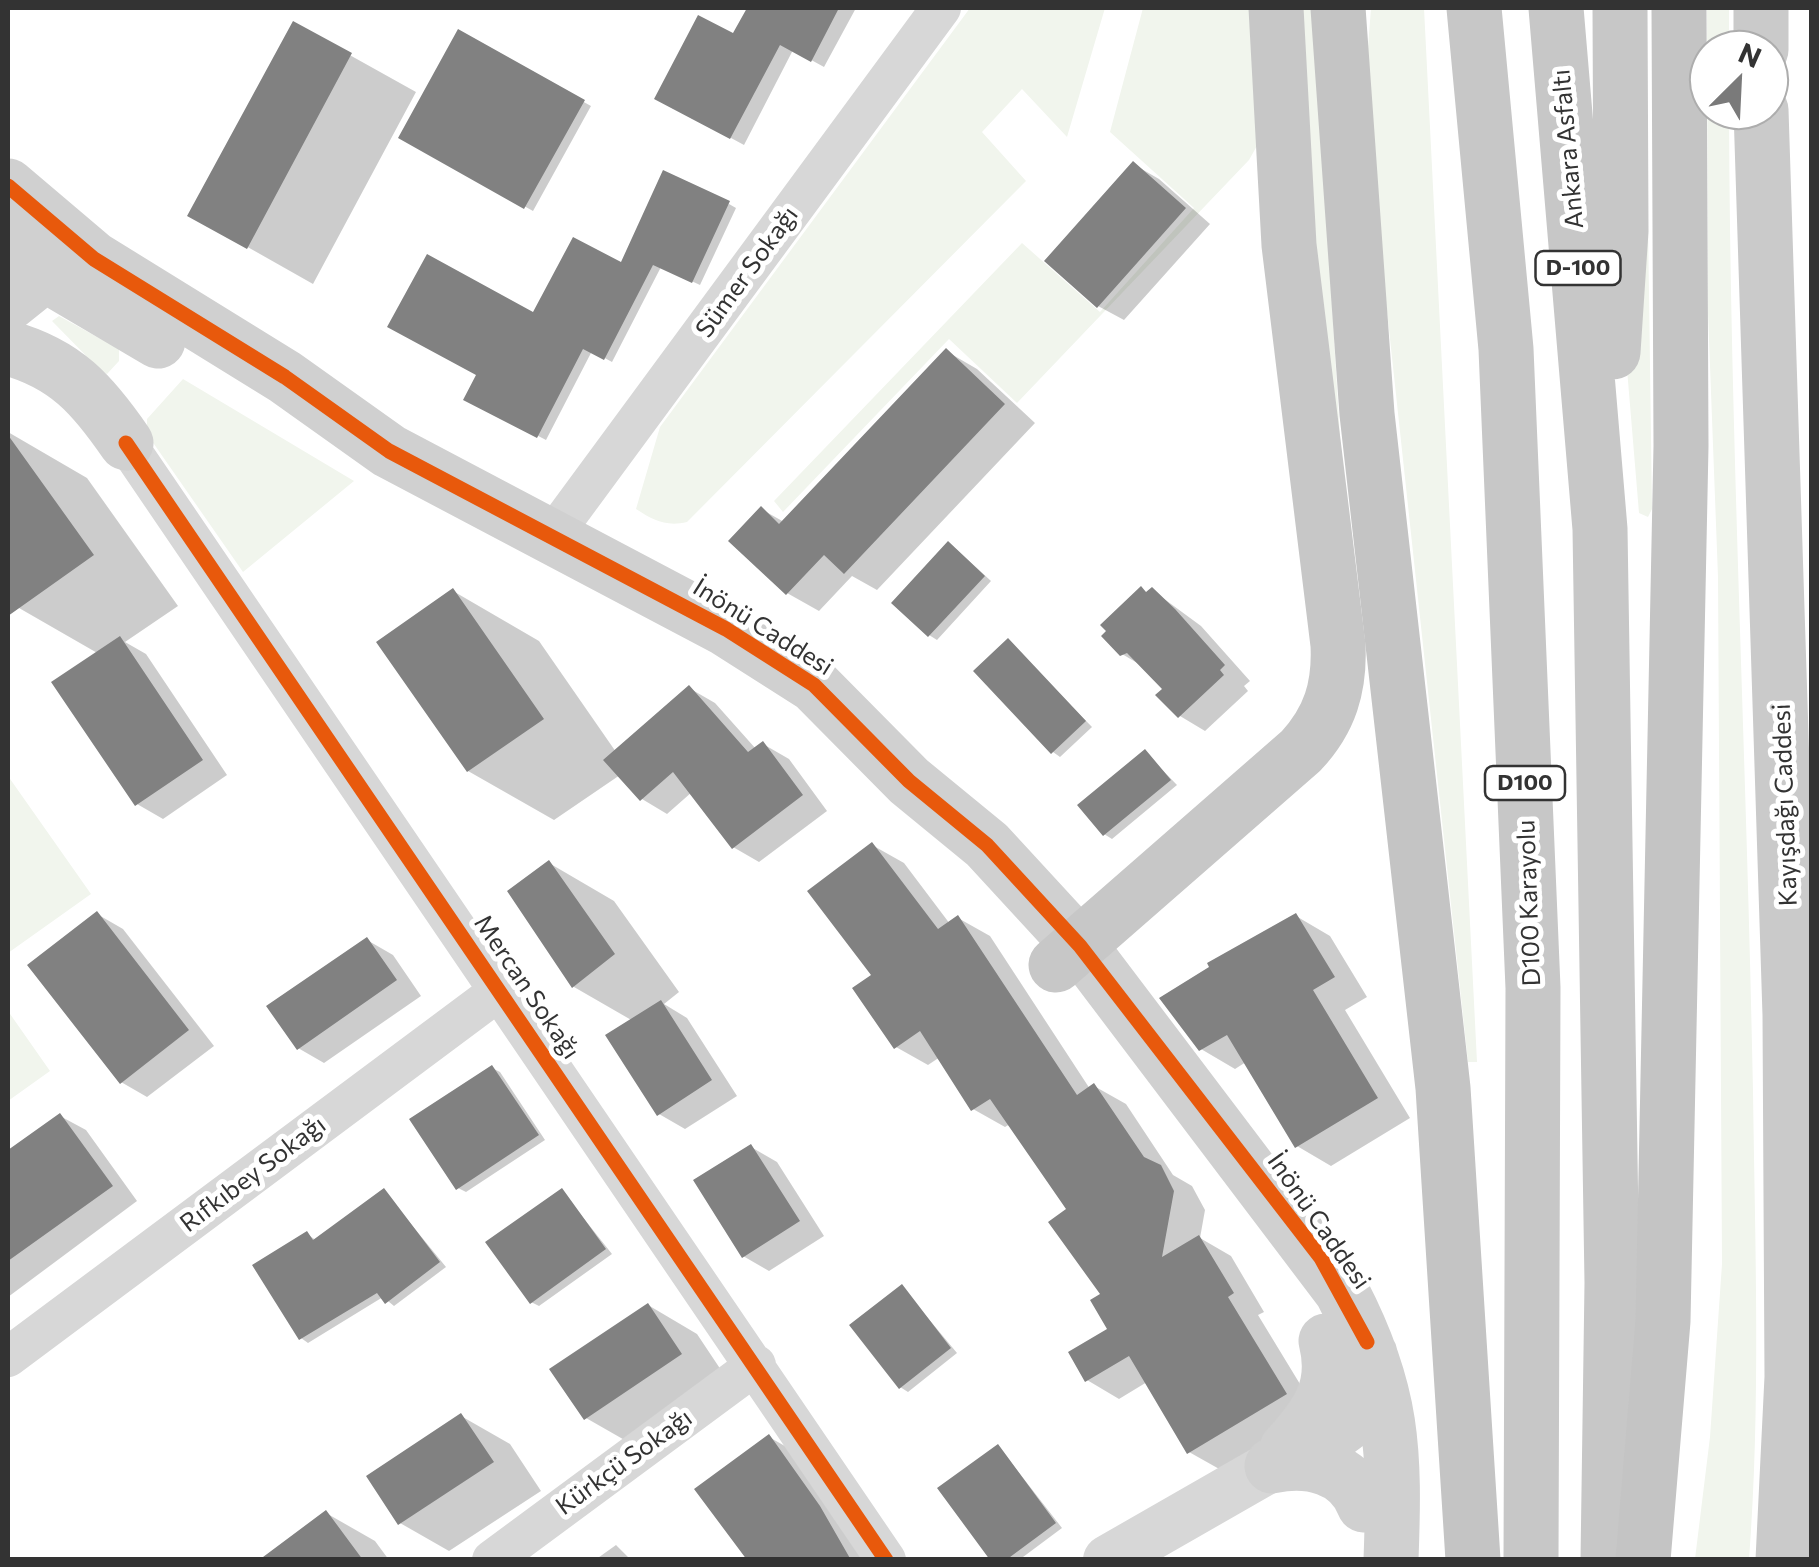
<!DOCTYPE html>
<meta charset="utf-8">
<style>
body{margin:0}
#map{position:relative;width:1819px;height:1567px;overflow:hidden;background:#fff;font-family:Commissioner,sans-serif}
canvas{display:block}
.frame{position:absolute;inset:0;border:10px solid #333;pointer-events:none}
.north{position:absolute;left:1689px;top:30px;width:100px;height:100px;box-sizing:border-box;background:#fff;border:2px solid #adadad;border-radius:50%;rotate:24deg;font-size:28px;font-weight:700;line-height:40px;text-align:center;color:#333}
.north::after{content:'';display:block;margin:auto;width:35px;height:45px;background:#7a7a7a;clip-path:polygon(50% 0,100% 100%,50% 72%,0 100%)}
</style>
<div id="map">
<canvas width="1819" height="1567"></canvas>
<div class="frame"></div>
<div class="north">N</div>
</div>
<script>
const context = document.querySelector('canvas').getContext('2d');
context.lineJoin = 'round';
function fill(path, color) {
  context.fillStyle = color;
  context.fill(path, 'evenodd');
}
function strokePath(path, color, width, dash) {
  context.strokeStyle = color;
  context.lineWidth = width;
  context.lineCap = dash ? 'butt' : 'round';
  context.setLineDash(dash || []);
  context.stroke(path);
}
function label(font, color, halo, rows, align = 'center') {
  context.font = font + ' Commissioner,sans-serif';
  context.lineWidth = 10;
  context.setLineDash([]);
  context.textBaseline = 'middle';
  context.strokeStyle = halo;
  context.fillStyle = color;
  for (const [text, x, y, turn = 0] of rows) {
    context.save();
    context.translate(x, y);
    context.rotate((+turn || 0) * Math.PI / 180);
    context.textAlign = isNaN(turn) ? turn : align;
    if (halo) context.strokeText(text, 0, 0);
    context.fillText(text, 0, 0);
    context.restore();
  }
}
const green = new Path2D(`
 M970,8H1105L1067,137L1022,89L982,132L1026,181L687,522C666,527 653,520 636,509L660,427Z
 M1143,8H1251L1258,144L1249,160L1017,403L949,339L783,512L774,501L1022,243L1100,312L1194,208L1110,132Z
 M1292,8H1321L1328,238L1349,587Z
 M1371,8H1424L1477,1062H1468L1372,172L1366,74Z
 M1707,8H1729V50H1709V110H1729C1730,437 1747,764 1753,1091C1755,1246 1761,1405 1749,1560L1695,1559L1710,1437L1722,1264L1718,577L1708,313Z
 M1648,222L1652,509L1648,517L1639,513L1626,357Z
 M59,316L119,349V361L107,374L101,371L52,321Z
 M183,379L354,481L243,572L147,434V419Z
 M8,776L91,894L8,953Z
 M8,1011L50,1071L8,1101Z`);
const shadow = new Path2D(`
 M749,8H856L824,67L793,50L744,145L657,98L734,37Z
 M294,24L416,92L313,284L191,215Z
 M459,33L591,106L533,211L401,137Z
 M1133,164L1159,179L1210,224L1124,320L1098,306Z
 M729,204L736,208L700,285L661,267L612,362L592,351L546,440L467,399L534,316Z
 M946,351L977,369L1035,423L877,590L852,576L819,611L787,593L761,509L784,522Z
 M8,432L87,478L178,606L125,642L146,654L227,775L163,819L137,804L99,654L19,608L8,592Z
 M956,549L991,581L937,640L929,635Z
 M1152,590L1201,626L1250,681L1244,686L1248,691L1205,731L1180,716L1165,689L1144,667L1122,654Z
 M453,591L539,641L616,752L689,688L715,703L756,749L763,744L789,759L827,811L759,862L733,847L692,792L667,814L642,799L620,775L554,820L468,771Z
 M1009,642L1092,727L1060,757L1053,752Z
 M1145,752L1177,785L1112,839L1104,834Z
 M872,845L904,863L950,924L958,918L990,936L1090,1089L1094,1086L1126,1104L1173,1175L1192,1186L1205,1210L1200,1238L1231,1256L1264,1312L1258,1315L1317,1412L1221,1470L1189,1452L1147,1382L1119,1399L1087,1380L1110,1330L1103,1295L1070,1209L1010,1124L1005,1127L973,1109L940,1057L928,1065L896,1047L874,976Z
 M549,863L614,901L679,992L664,1004L687,1018L737,1096L685,1129L659,1114L633,1021L574,987Z
 M97,914L123,929L214,1046L147,1097L121,1082Z
 M1296,916L1330,936L1367,997L1345,1010L1410,1118L1331,1166L1297,1146L1246,1062L1235,1069L1201,1049L1213,968Z
 M367,940L393,955L421,996L324,1063L298,1048Z
 M492,1068L500,1072L545,1140L466,1192L458,1188Z
 M60,1116L86,1130L137,1201L8,1297V1166L13,1162L8,1154Z
 M751,1147L777,1162L824,1236L769,1271L743,1256Z
 M384,1191L446,1267L394,1306L383,1297L308,1343L301,1338L307,1234L317,1241Z
 M562,1191L612,1254L539,1306L531,1302Z
 M902,1287L957,1353L908,1392L900,1387Z
 M648,1305L697,1334L729,1382L635,1446L586,1418Z
 M461,1416L510,1444L541,1491L449,1551L400,1523Z
 M769,1437L806,1458L874,1560H750Z
 M999,1447L1062,1528L1019,1560H993Z
 M326,1513L375,1541L389,1560H263Z
 M616,1545L631,1560H595Z`);
const building = new Path2D(`
 M747,8H839L811,62L780,45L730,139L654,99L698,15L733,33Z
 M293,21L352,53L247,249L187,216Z
 M458,29L585,100L524,209L398,138Z
 M1133,161L1186,208L1097,308L1044,261Z
 M663,170L730,201L692,283L653,265L604,360L583,349L537,438L463,400L476,375L387,327L427,254L533,312L573,237L621,262Z
 M946,348L1005,404L844,574L824,555L786,595L728,541L761,506L779,524Z
 M8,435L94,555L8,616Z
 M948,541L985,576L928,637L891,603Z
 M1141,586L1146,592L1152,587L1175,609L1225,665L1220,670L1224,675L1178,718L1155,695L1162,689L1127,653L1120,656L1101,636L1106,631L1100,625Z
 M453,588L544,719L467,772L376,642Z
 M120,636L203,760L135,806L51,682Z
 M1008,638L1086,721L1051,754L973,671Z
 M689,685L748,752L763,741L803,795L732,849L673,772L640,801L603,760Z
 M1145,749L1171,780L1103,836L1077,805Z
 M872,842L938,929L958,915L1077,1095L1094,1083L1144,1157L1161,1165L1174,1191L1162,1257L1199,1235L1234,1293L1228,1297L1287,1394L1187,1454L1129,1356L1085,1382L1068,1352L1107,1329L1090,1300L1100,1294L1048,1222L1066,1209L990,1099L971,1111L920,1031L894,1049L852,988L871,975L807,891Z
 M549,860L615,954L572,988L507,891Z
 M97,911L189,1030L120,1084L27,965Z
 M1296,913L1335,977L1313,990L1378,1098L1295,1148L1227,1035L1199,1051L1159,998L1209,967L1207,963Z
 M367,937L397,980L297,1050L266,1006Z
 M661,1000L712,1080L657,1116L605,1035Z
 M492,1065L539,1135L456,1190L409,1119Z
 M60,1113L113,1186L8,1261V1150Z
 M751,1144L800,1221L742,1258L693,1180Z
 M384,1188L440,1262L385,1304L377,1293L299,1340L252,1265L307,1231L313,1240Z
 M562,1188L606,1249L530,1304L485,1242Z
 M902,1284L951,1348L899,1389L849,1325Z
 M648,1303L682,1354L584,1420L549,1369Z
 M461,1413L494,1462L398,1525L366,1476Z
 M769,1434L820,1506L851,1560H747L694,1489Z
 M998,1444L1056,1523L1006,1560H990L937,1488Z
 M326,1510L363,1560H259Z`);
const minor = new Path2D(`
 M126,443L886,1560
 M552,536L941,8
 M8,1357L499,991
 M492,1560L756,1365`);
const tertiary = new Path2D(`
 M1108,1560L1272,1466`);
const secondary = new Path2D(`
 M8,186L94,259L285,377L389,451L726,629L814,685L909,781L987,845L1080,946L1342,1292C1394,1392 1395,1450 1391,1560
 M8,233L58,282L158,341
 M8,304L73,252
 M8,348C66,364 93,395 126,443
 M1287,1449C1317,1416 1338,1388 1326,1341
 M1272,1466C1322,1438 1383,1423 1370,1354
 M1272,1466C1308,1458 1350,1467 1364,1505`);
const primary = new Path2D(`
 M1761,8V50
 M1761,110L1790,1015L1792,1377L1783,1560`);
const trunk = new Path2D(`
 M1474,8L1506,349L1533,988L1531,1560
 M1556,8L1600,529L1612,1283L1608,1560
 M1613,352L1621,231L1620,8
 M1056,965L1301,751C1330,720 1340,687 1338,645L1289,245L1276,8`);
const motorway = new Path2D(`
 M1338,8L1367,414L1443,1088L1473,1560
 M1643,1560L1663,1321L1681,446L1679,8`);
const cycleway = new Path2D(`
 M8,186L94,259L285,377L389,451L726,629L814,685L909,781L987,845L1080,946L1321,1258L1367,1342
 M126,443L886,1560`);
const shields = [
 [1578,268,85],
 [1525,783,80]
];
const shieldNames = [
 ["D-100",1578,268],
 ["D100",1525,783]
];
const streetNames = [
 ["Ankara Asfaltı",1568,149,-95],
 ["Sümer Sokağı",747,272,-54],
 ["İnönü Caddesi",763,627,32],
 ["Kayışdağı Caddesi",1785,805,-92],
 ["D100 Karayolu",1529,903,-92],
 ["Mercan Sokağı",527,987,56],
 ["Rıfkıbey Sokağı",253,1174,-37],
 ["İnönü Caddesi",1319,1221,55],
 ["Kürkçü Sokağı",624,1462,-36]
];
fill(green, '#f1f5ed');
fill(shadow, '#0003');
fill(building, '#818181');
strokePath(minor, '#d7d7d7', 40);
strokePath(tertiary, '#d7d7d7', 50);
strokePath(secondary, '#d0d0d0', 55);
strokePath(primary, '#cacaca', 55);
strokePath(trunk, '#c7c7c7', 55);
strokePath(motorway, '#c4c4c4', 55);
strokePath(cycleway, '#e8590c', 15);
for (const [x, y, w] of shields) {
  const box = new Path2D();
  box.roundRect(x - w / 2, y - 17, w, 34, 8);
  context.fillStyle = '#fff';
  context.fill(box);
  strokePath(box, '#333', 2.5);
}
label('bold 22px', '#333', null, shieldNames);
label('25px', '#333', '#fff', streetNames);
</script>
